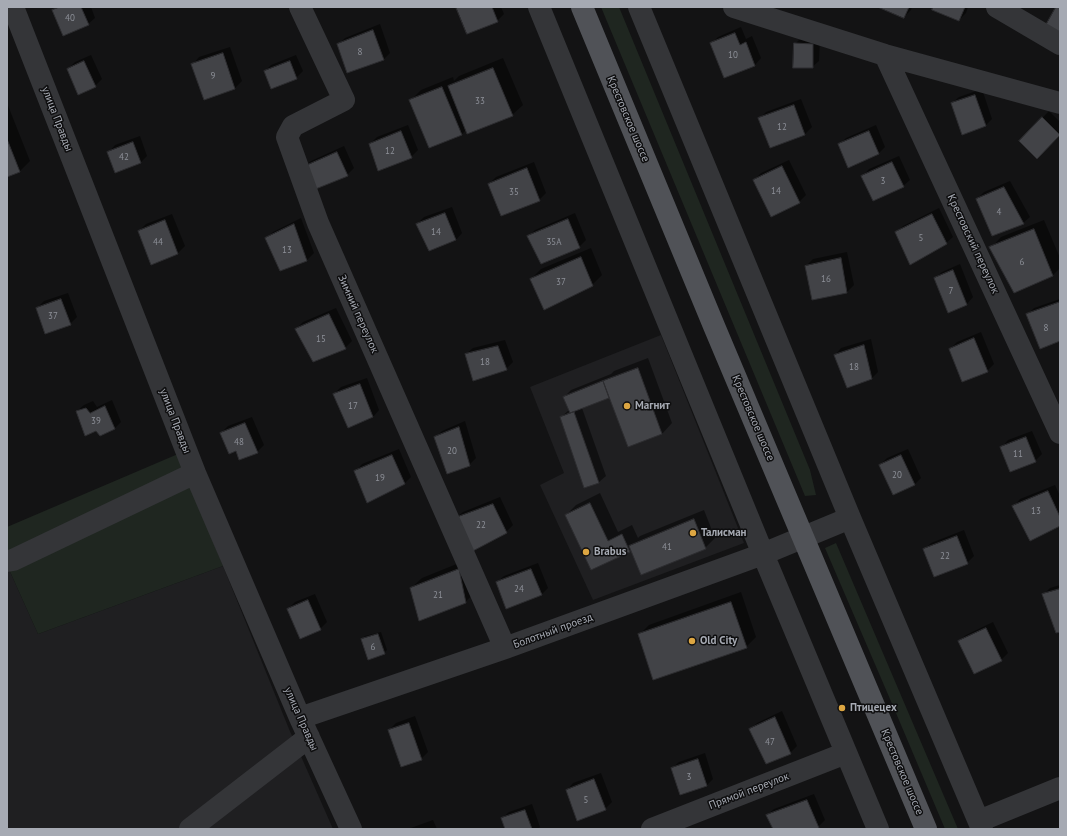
<!DOCTYPE html>
<meta charset="utf-8">
<style>
body{margin:0}
#map{position:relative;width:1067px;height:836px;overflow:hidden;background:#131314;font-family:"PT Sans",sans-serif}
canvas{display:block}
.frame{position:absolute;inset:0;border:8px solid #a6aab3;pointer-events:none}
</style>
<div id="map">
<canvas width="1067" height="836"></canvas>
<div class="frame"></div>
</div>
<script>
const context = document.querySelector('canvas').getContext('2d');
context.lineJoin = 'round';
function fill(path, color) {
  context.fillStyle = color;
  context.fill(path, 'evenodd');
}
function strokePath(path, color, width, dash) {
  context.strokeStyle = color;
  context.lineWidth = width;
  context.lineCap = dash ? 'butt' : 'round';
  context.setLineDash(dash || []);
  context.stroke(path);
}
function label(font, color, halo, rows, align = 'center') {
  context.font = font + ' "PT Sans",sans-serif';
  context.lineWidth = 3;
  context.setLineDash([]);
  context.textBaseline = 'middle';
  context.strokeStyle = halo;
  context.fillStyle = color;
  for (const [text, x, y, turn = 0] of rows) {
    context.save();
    context.translate(x, y);
    context.rotate((+turn || 0) * Math.PI / 180);
    context.textAlign = isNaN(turn) ? turn : align;
    if (halo) context.strokeText(text, 0, 0);
    context.fillText(text, 0, 0);
    context.restore();
  }
}
const built = new Path2D(`
 M661,335L744,543L593,600L540,485L564,473L530,387Z
 M7,565L38,634L223,566L289,729L333,829H7Z`);
const green = new Path2D(`
 M601,7H619L810,470L816,495L805,496Z
 M178,454L223,566L38,634L7,565V527Z
 M836,543L958,829H945L896,713L825,548Z`);
const shadow = new Path2D(`
 M57,7H91L95,18L88,24L53,10Z
 M457,7H501L504,14L497,21Z
 M880,7H912L911,10L904,17Z
 M934,7H968L966,13L959,20Z
 M380,24L390,53L384,59L338,45L345,38Z
 M741,27L746,39L752,36L761,58L755,65L725,77L711,44L718,37Z
 M802,37L820,38L819,61L812,67L795,44Z
 M230,47L242,81L235,88L204,98L193,64L199,57Z
 M91,55L102,79L95,86L68,69L75,62Z
 M296,55L303,71L296,78L265,71L271,65Z
 M503,58L523,105L512,115L467,129L462,134L430,147L411,100L421,90L453,77L454,81L459,76Z
 M982,89L992,119L985,126L952,103L959,97Z
 M801,99L812,127L805,134L770,147L759,119L766,112Z
 M7,103L30,161L20,171L7,176Z
 M1049,111L1060,122V134L1037,158L1020,141Z
 M408,125L418,150L411,157L370,144L377,137Z
 M876,125L885,147L878,154L839,145L846,138Z
 M140,136L147,156L140,163L109,152L115,145Z
 M344,146L354,168L347,175L304,167L311,161Z
 M899,156L910,180L903,186L863,176L869,169Z
 M789,160L806,195L799,202L754,180L761,173Z
 M534,162L546,193L539,200L489,184L496,177Z
 M1010,181L1030,217L1023,223L977,199L984,192Z
 M452,207L462,233L456,240L417,224L424,217Z
 M939,208L953,237L946,243L896,233L903,226Z
 M575,213L586,240L579,247L529,236L535,230Z
 M172,214L185,246L178,253L151,263L139,231L146,224Z
 M301,218L314,253L307,260L280,270L266,239L273,232Z
 M1044,220L1060,258V268L1053,275L991,248L1001,237Z
 M591,248L602,275L592,285L531,279L541,269Z
 M847,252L854,285L847,292L806,266L813,259Z
 M960,264L973,297L967,304L949,311L935,278L942,272Z
 M68,293L77,317L70,324L37,308L44,301Z
 M1060,299V340L1027,315L1034,308Z
 M336,308L352,341L345,348L296,329L303,322Z
 M981,332L994,364L987,371L950,349L957,342Z
 M871,339L878,372L871,379L835,355L841,348Z
 M505,340L513,362L506,369L466,354L473,348Z
 M648,358L672,423L662,434L610,396L582,408L606,476L599,482L585,487L561,417L569,410L564,397L571,390L611,374L614,371ZM574,411L575,413L567,415V413Z
 M367,378L379,410L373,417L334,394L341,387Z
 M112,400L121,422L114,429L77,411L84,405L93,401L97,407Z
 M252,417L264,445L257,452L236,450L221,433L228,426Z
 M465,421L476,458L469,465L435,438L442,431Z
 M1032,431L1042,454L1035,461L1002,447L1008,440Z
 M399,449L411,477L405,483L356,471L362,464Z
 M908,449L921,478L914,485L880,465L887,458Z
 M1055,485L1060,496V525L1014,506L1020,499Z
 M600,493L618,532L632,525L638,538L640,536L704,510L715,538L705,548L631,549L629,551L591,569L566,515L576,505Z
 M500,497L513,525L506,532L469,552L456,518L463,512Z
 M964,530L974,556L967,563L924,550L931,543Z
 M469,559L476,592L465,602L411,588L422,578Z
 M538,563L548,588L542,594L497,582L504,576Z
 M1060,585V630L1043,595L1050,588Z
 M741,592L756,637L746,647L639,635L649,625Z
 M315,594L327,622L320,629L288,609L295,602Z
 M993,622L1008,653L1001,660L959,641L966,635Z
 M381,632L387,650L384,653L362,639L365,636Z
 M782,711L797,746L790,753L751,729L757,723Z
 M415,716L428,752L421,759L389,730L396,723Z
 M705,753L713,779L707,785L672,768L679,762Z
 M601,773L612,802L605,809L567,790L573,783Z
 M814,794L825,820L818,827L814,829H774L767,815L774,809Z
 M532,804L540,827L538,829H506L502,818L509,812Z
 M433,820L437,829H408Z`);
const building = new Path2D(`
 M60,7H81L89,25L63,36L52,10Z
 M456,7H492L498,22L467,34Z
 M878,7H909L904,18Z
 M933,7H965L959,21L932,10Z
 M1056,7H1060V33L1046,25Z
 M373,30L384,60L347,73L337,44Z
 M735,33L740,45L746,42L755,66L724,78L710,43Z
 M794,43L813,44V68H793Z
 M223,53L235,89L204,100L191,64Z
 M84,61L96,87L78,95L67,69Z
 M290,61L297,79L271,89L264,71Z
 M493,68L513,116L467,134L448,86Z
 M442,87L462,135L429,148L409,100Z
 M975,95L986,126L962,135L951,103Z
 M794,105L805,135L770,148L758,118Z
 M1042,117L1060,135L1037,159L1019,141Z
 M401,131L412,158L378,171L369,144Z
 M869,131L879,154L848,168L838,144Z
 M7,139L20,172L7,177Z
 M133,142L141,163L115,173L107,152Z
 M337,152L348,176L313,190L303,167Z
 M892,162L904,187L873,201L861,176Z
 M782,166L800,203L771,217L753,180Z
 M527,168L540,201L501,216L488,184Z
 M1004,187L1024,224L992,236L976,199Z
 M445,213L456,240L429,251L416,224Z
 M932,214L947,244L910,265L895,232Z
 M568,219L580,248L541,264L527,236Z
 M165,220L178,254L151,265L138,231Z
 M294,224L307,261L280,271L265,238Z
 M1034,229L1053,276L1014,293L989,247Z
 M581,257L593,286L544,310L530,279Z
 M841,258L847,293L812,300L805,266Z
 M953,270L967,305L948,313L934,278Z
 M61,299L71,325L45,334L36,308Z
 M1060,302V341L1040,349L1026,314Z
 M329,314L346,349L313,362L295,329Z
 M974,338L988,372L962,382L949,349Z
 M864,345L872,379L847,388L834,355Z
 M498,346L507,370L473,381L465,354Z
 M638,368L662,434L628,447L603,381Z
 M603,381L609,398L570,413L563,397Z
 M360,384L373,417L348,428L333,394Z
 M105,406L115,429L100,436L96,431L85,436L76,411L86,408L90,413Z
 M574,412L599,483L584,488L560,417Z
 M245,423L258,453L239,460L236,451L229,454L220,433Z
 M459,427L470,466L447,474L434,437Z
 M1026,437L1036,462L1010,472L1000,447Z
 M392,455L405,484L367,503L354,471Z
 M901,455L915,485L893,495L879,465Z
 M1048,491L1060,517V526L1030,541L1012,506Z
 M590,503L608,541L622,534L630,552L591,570L565,515Z
 M493,504L507,533L469,553L455,518Z
 M694,519L706,549L641,575L629,546Z
 M957,536L968,564L934,577L923,549Z
 M459,569L466,603L419,621L410,588Z
 M531,569L542,595L506,609L496,582Z
 M1060,589V632L1056,633L1042,594Z
 M308,600L321,630L300,639L287,609Z
 M731,602L747,648L653,680L638,634Z
 M986,628L1002,661L974,674L958,641Z
 M378,634L385,654L368,660L361,639Z
 M775,717L791,754L766,764L749,729Z
 M409,723L422,760L401,767L388,730Z
 M698,759L707,786L680,795L671,768Z
 M594,779L606,810L577,821L566,790Z
 M807,800L819,828L817,829H773L766,815Z
 M525,810L532,829H505L501,818Z`);
const minor = new Path2D(`
 M13,7L195,473L300,718L351,829
 M300,7L344,100L293,126L287,137L318,223L505,648
 M539,7L763,554L878,829
 M639,7L850,518L982,829
 M734,7L885,55L1060,103
 M997,7L1060,44
 M885,55L1060,433
 M7,561L13,560L195,473
 M300,718L505,648L763,554L850,518
 M979,821L1060,788
 M190,829L309,737
 M652,829L846,753`);
const major = new Path2D(`
 M582,7L714,326L926,829`);
const markers = [
 [627,406,4,"#dda642"],
 [693,533,4,"#dda642"],
 [586,552,4,"#dda642"],
 [692,641,4,"#dda642"],
 [842,708,4,"#dda642"]
];
const numberNames = [
 ["40",70,18],
 ["8",360,52],
 ["10",733,55],
 ["9",213,76],
 ["33",480,101],
 ["12",782,127],
 ["12",390,151],
 ["42",124,157],
 ["3",883,181],
 ["14",776,191],
 ["35",514,192],
 ["4",999,212],
 ["14",436,232],
 ["5",921,238],
 ["44",158,242],
 ["35А",554,242],
 ["13",287,250],
 ["6",1022,262],
 ["16",826,279],
 ["37",561,282],
 ["7",951,291],
 ["37",53,316],
 ["8",1046,328],
 ["15",321,339],
 ["18",485,362],
 ["18",854,367],
 ["17",353,406],
 ["39",96,421],
 ["48",239,442],
 ["20",452,451],
 ["11",1018,454],
 ["20",897,475],
 ["19",380,478],
 ["13",1036,511],
 ["22",481,525],
 ["41",667,547],
 ["22",945,556],
 ["24",519,589],
 ["21",438,595],
 ["6",373,647],
 ["47",770,742],
 ["3",689,777],
 ["5",586,800]
];
const streetNames = [
 ["улица Правды",57,119,69],
 ["Крестовское шоссе",628,119,67],
 ["Крестовский переулок",973,244,65],
 ["Зимний переулок",358,314,66],
 ["Крестовское шоссе",753,418,67],
 ["улица Правды",175,421,69],
 ["Болотный проезд",553,631,-20],
 ["улица Правды",301,719,66],
 ["Крестовское шоссе",902,772,67],
 ["Прямой переулок",749,791,-21]
];
const poiNames = [
 ["Магнит",635,406],
 ["Талисман",701,533],
 ["Brabus",594,552],
 ["Old City",700,641],
 ["Птицецех",850,708]
];
fill(built, '#1f1f21');
fill(green, '#1f2620');
fill(shadow, '#0007');
fill(building, '#424347');
strokePath(building, '#2d2d30', 1);
strokePath(minor, '#343538', 22);
strokePath(major, '#505257', 22);
for (const [x, y, r, color] of markers) {
  const dot = new Path2D();
  dot.arc(x, y, r, 0, 2 * Math.PI);
  context.fillStyle = color;
  context.fill(dot);
  strokePath(dot, '#0e0e0f', 1.5);
}
label('9px', '#8d9098', null, numberNames);
label('11px', '#a6aab3', '#0e0e0f', streetNames);
label('bold 11px', '#a6aab3', '#0e0e0f', poiNames, 'left');
</script>
